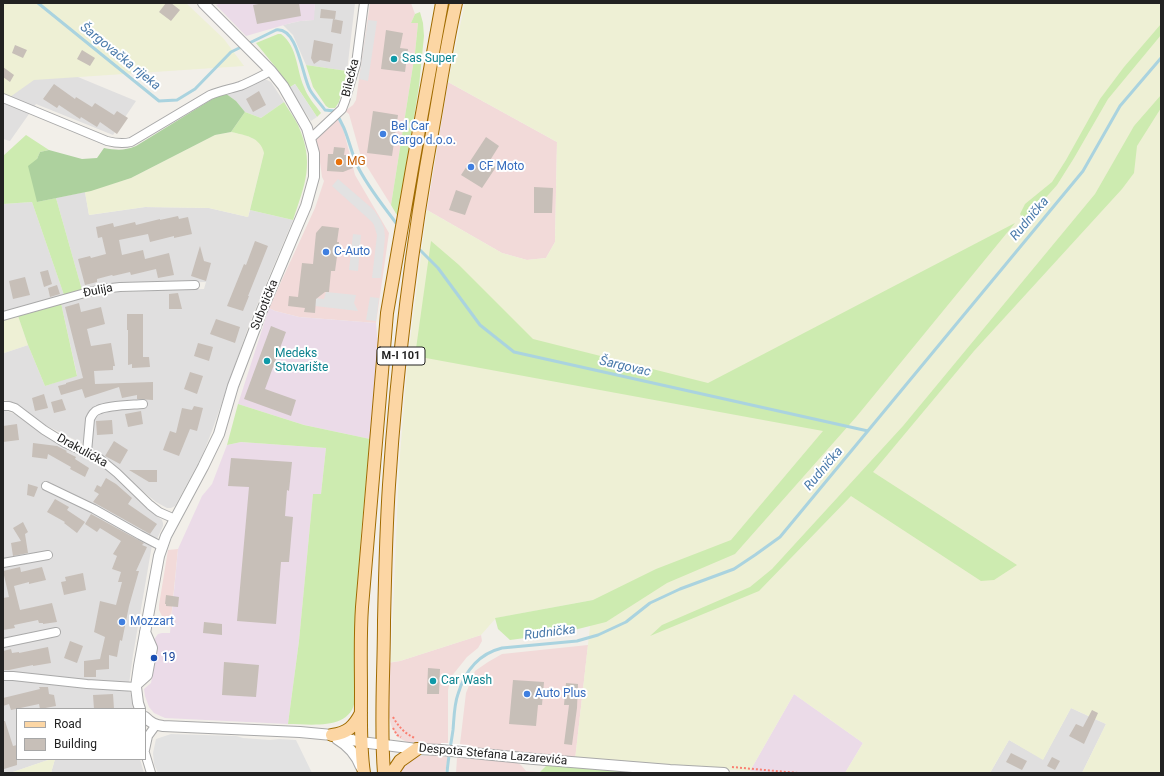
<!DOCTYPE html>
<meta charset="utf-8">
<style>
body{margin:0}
#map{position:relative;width:1164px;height:776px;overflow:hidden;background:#f2efe9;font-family:Roboto,sans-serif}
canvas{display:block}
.frame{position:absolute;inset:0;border:4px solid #222;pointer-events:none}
.legend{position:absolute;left:16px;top:708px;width:130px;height:52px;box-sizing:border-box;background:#fff;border:1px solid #a7a7a7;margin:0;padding:5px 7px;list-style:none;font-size:12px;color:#222}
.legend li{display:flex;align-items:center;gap:8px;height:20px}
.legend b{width:20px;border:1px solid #a7a7a7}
</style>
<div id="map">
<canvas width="1164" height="776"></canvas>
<div class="frame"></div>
<ul class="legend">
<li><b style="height:5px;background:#fcd6a4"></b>Road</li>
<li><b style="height:11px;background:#c7bfb8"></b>Building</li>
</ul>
</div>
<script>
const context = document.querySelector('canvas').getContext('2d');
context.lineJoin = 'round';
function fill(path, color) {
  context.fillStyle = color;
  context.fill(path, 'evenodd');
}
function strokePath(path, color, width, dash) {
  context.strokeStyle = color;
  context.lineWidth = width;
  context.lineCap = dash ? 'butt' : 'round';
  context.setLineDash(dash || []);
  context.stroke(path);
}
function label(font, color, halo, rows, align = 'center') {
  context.font = font + ' Roboto,sans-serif';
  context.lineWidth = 4;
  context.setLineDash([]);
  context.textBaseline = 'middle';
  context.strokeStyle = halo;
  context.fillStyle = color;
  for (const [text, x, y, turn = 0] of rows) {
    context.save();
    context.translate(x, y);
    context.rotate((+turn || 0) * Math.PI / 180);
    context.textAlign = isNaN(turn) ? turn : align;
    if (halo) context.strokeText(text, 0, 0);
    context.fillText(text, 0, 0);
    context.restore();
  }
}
const residential = new Path2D(`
 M315,3H355L347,71L306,65L293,35L283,25L300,21L313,20Z
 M3,46L136,101L113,135L36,104L10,141L3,139Z
 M265,79L271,82L284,102L261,118L245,112L236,101L225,93L257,81Z
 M85,192L89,215L145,207L209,208L248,217L250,210L293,220L250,322L212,431L202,456L175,506L171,508H167L156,502L140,489L113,464L91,449L93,419L100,412L119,403L86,418L83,444L43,424L17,404L5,400L3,401V350L4,353L28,345L45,386L77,375L61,303L118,292L204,289L206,282L116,284L95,286L82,290L56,198Z
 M32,202L64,295L3,312V204Z
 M3,411H6L15,414L49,437L95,460L109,469L153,513L162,520L163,523V526L156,541L87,508L152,545L133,655L129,684L18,674L3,673V566L49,558L51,552H39L3,560Z
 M3,679H9L72,686L128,691L130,692L131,696L133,709H17V759H51L10,773H3Z
 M1071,708L1106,724L1082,773H990L1009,740L1043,759Z
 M55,759H140L144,773H51Z`);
const commercial = new Path2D(`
 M370,3H411L415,14L411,23H418L415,53L391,205L361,157L349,114L345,111L353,105L356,100Z
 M448,82L557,142L555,242L546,258L527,260L502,253L427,210Z
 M337,118L343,128L355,175L389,233L376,323L299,317L275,311L269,308L315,208L324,181L322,177L318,147L316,140Z
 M178,549L171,619L162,616L159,610V605L168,550Z
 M481,635L482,641L478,648L467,657L451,677L448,690V743H442L441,746L411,744L399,738L392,728L389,717L388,663L400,661Z
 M588,645L575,760L469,748L460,744L466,693L475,671L488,662L502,654Z
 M440,755V756L448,757L445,773H398L400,768L417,756Z
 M457,758L516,762L521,765L526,771L539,772V773H456Z`);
const industrial = new Path2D(`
 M221,3H315L314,20L300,21L291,23L246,36L216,5Z
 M269,308L275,311L299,317L376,323L380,368L370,439L304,425L238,404Z
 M241,442L326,448L321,494H313L299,641L288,724L165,718L154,713L149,707L145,696L144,689L151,683L158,648L153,641L158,634L162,633H170L178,549L202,496L212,484L227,445Z
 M794,694L863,743L845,773H773L750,771Z`);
const farmland = new Path2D(`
 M3,3H186L224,39L244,66L34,80L3,102Z
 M465,3H1161V773H1082L1106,724L1071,708L1043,760L1009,740L990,773H845L863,743L794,694L750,771L575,760L593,600L496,618L481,635L400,661L391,662L399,467L408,357L427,210L502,253L527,260L546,258L555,242L557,142L448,82Z
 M231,132L246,135L259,142L263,147L264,153L248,217L209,208L145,207L89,215L85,192L131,178L215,135Z
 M18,316L28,345L4,353L3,350V321Z
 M51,759H55L51,773H10Z`);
const grass = new Path2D(`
 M420,12L423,23L424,36L419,86L398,217L391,205L415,53L418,23H411L415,14Z
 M1161,24V35L1108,99L1074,158L1057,185L1025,221L1020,214L1025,204L1052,182L1066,160L1100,99L1124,67Z
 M278,34H281C298,47 296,69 304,87C307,96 315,105 321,113L317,117L295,84L289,88L277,69L256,43Z
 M306,65L347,71L339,102L335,108H329L326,106L313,87Z
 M1161,95V108L1137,146L1134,173L1122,189L974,351L873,472L1017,565L994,580L981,581L851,496L759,591L650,636L662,625L750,587L772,569L903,426L1095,194L1134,126Z
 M284,102C288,109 294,117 298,125C315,163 305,184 293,220L250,210L264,153C261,137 244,135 231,132L245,112L261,118Z
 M26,135L49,150L40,152L37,159V202L56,198L82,290L64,295L32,202L3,204V156Z
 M1015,223L857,416L735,554L667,583L606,622L562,633L510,640L498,629L495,618L593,600L656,569L731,540L823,431L415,356L431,241L459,265L533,339L708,383Z
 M61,303L77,376L45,386L28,345L18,316Z
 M238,404L304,425L370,439L361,534L357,605L355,699C352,731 310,724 288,724L299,641L313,494H321L326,448L241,442L227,445Z
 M547,765L657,773H539Z`);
const forest = new Path2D(`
 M225,93L236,101L245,112L231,132L215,135L131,178L91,191L37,202L28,166L37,159L40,152L49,150L82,159L97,158L104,148C116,150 124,151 136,146L214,98Z`);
const parking = new Path2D(`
 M368,20L377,21L368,81L359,79Z
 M295,84L317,117L311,121L289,88Z
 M338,179L374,210L381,221L384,228L385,237L381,278H372L377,235L374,225L372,222L332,186Z
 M353,234L361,235L358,271L349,270Z
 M326,292L356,295L354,303L358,311L315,306V298L324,299Z
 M370,297L379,298L376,321L366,320Z
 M171,734L236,736L243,738L270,740L279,739L296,740L312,773H158L154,764L153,753L156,739Z`);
const pier = new Path2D(`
 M441,743L469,745L468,758L440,756Z`);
const stream = new Path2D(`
 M38,3L159,101L177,100L195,89L231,52L276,30C298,27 302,76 310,90C314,97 320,103 325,110L334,111C347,127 349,147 357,165C367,186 382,204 396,223
 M420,250L438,268L480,325L514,352L868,431
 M447,773C448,759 451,744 453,730C454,719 454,705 458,694C465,671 478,654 502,648L577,641L598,635L626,622L650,603L680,589L734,569L755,555L780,537L1083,171L1120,106L1161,58`);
const building = new Path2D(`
 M166,3H171L180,10L171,21L159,12Z
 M264,3H299L301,16L257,24L253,5Z
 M321,9L336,11L335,19L320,18Z
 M333,19L343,21L341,34L331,32Z
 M386,30L403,33L400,48L408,49L405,72L381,69Z
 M314,40L333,44L330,62L320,60L314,64L311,58Z
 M15,45L27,50L23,58L12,53Z
 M82,50L95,58L90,66L77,59Z
 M3,67L14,75L10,82L3,77Z
 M54,84L75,99L76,97L92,107L95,103L114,115L117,111L128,118L117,134L100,122L97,127L81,117L80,119L59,105L57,108L43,99Z
 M259,91L266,105L253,112L246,99Z
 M373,111L398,115L392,156L367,153Z
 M486,137L499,146L489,162L496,167L482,188L461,175Z
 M334,147L345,148L344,155H350L353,168L343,172L327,171L328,154H333Z
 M534,187L553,188L552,213H534Z
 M456,190L472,196L465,215L449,210Z
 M178,216L179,219L188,217L192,234L174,238V236L150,242L148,234L119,240L122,255L143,250L145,259L169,253L174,275L158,278L156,269L131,275L130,272L113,276L112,275L97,279V282L85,285L78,259L90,256L91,258L106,254L102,237L98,238L96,227L113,223L114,227L135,222L136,225L160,219V220Z
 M322,226L339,228L337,242H339L335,271H331L329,292H325L316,299L315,313L304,312L305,308L288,306L289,296L298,297L302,263L313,264L316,233Z
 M255,241L268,246L248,296H249L243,311L227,306L244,264L246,265Z
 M200,246L204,261L211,263L206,281L191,276Z
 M48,270L52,284L44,287L40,272Z
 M25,277L30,295L13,299L9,281Z
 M57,285L60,294L50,297L48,288Z
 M178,293L182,309H169V294Z
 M79,303L81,312L101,307L105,324L87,329L91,346L111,343L115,366H113V370L94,371L95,384L153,382V400L137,399V395L122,398L119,387L85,398L82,389L61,395L58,386L66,384V383L83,378L65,307Z
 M127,314H143V357H149L150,367L132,368V364L128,365V330H127Z
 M216,319L240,327L235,343L210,334Z
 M271,326L286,332L265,389L296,400L291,416L244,399Z
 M198,343L213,347L209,361L194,356Z
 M190,372L203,376L197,394L184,389Z
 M44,394L48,408L35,411L32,398Z
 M62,399L66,410L54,413L51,402Z
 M194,406L203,408L197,431L190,429L179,456L163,450L170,431L176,433L182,408L192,410Z
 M141,411L143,424L128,427L125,414Z
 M112,420L113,434L97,435L96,421Z
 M17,424L19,440L3,442V426Z
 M114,441L128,450L120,464L105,456Z
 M33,443L57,446L67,451L66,452L76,457L75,459L89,468L85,477L70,469L71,467L48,454L47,459L32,457Z
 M231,458L292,462L289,491L287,490L285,516L293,517L289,562H281L276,624L237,621L249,487L228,486Z
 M129,470H157V482H149Z
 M106,478L116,484L132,498L128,504L157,524L150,534L93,502L99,494L94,491L97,485L101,487Z
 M28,484L38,487L34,497L27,495Z
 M55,499L69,507L67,510L85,522L77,533L64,523L65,522L47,512Z
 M91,514L144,543L142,545L147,547L136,571H139L129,606L122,641L120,640L117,657L109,655V669L96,670V677H84V661L100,659L105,637L94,632L100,601L116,605L122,582H118L121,572L112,569L117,556L113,554L121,541L100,528L97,532L85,524Z
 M23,522L28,532L25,534L28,553L13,556L11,543L21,541L13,528Z
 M20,567L21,572L42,567L46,580L29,584V582L14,586L20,610L52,603L57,622L43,624V623H39L38,620L14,625L15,628L3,630V598L9,597L3,571Z
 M83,573L86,590L64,595L61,582L66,581L65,577Z
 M166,595L179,597L178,607L166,606V604H165Z
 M204,622L222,624V635L203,633Z
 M70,641L83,646L77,663L64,658Z
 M48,647L51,663L33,666V665L9,670H3V651L11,649L12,653L19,652V653Z
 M224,662L259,665L256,697L222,695Z
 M428,668L440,669L439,694H427Z
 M513,680L544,682L542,705H538L536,726L509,724Z
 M566,683L578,684L577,708L572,745L564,744L569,705H564Z
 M39,687H48L49,694L54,695L56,706L40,709L39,704L11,710L9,704L3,706V698L40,689Z
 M113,694L114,709H94L93,695Z
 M1092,710L1098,713L1084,744L1069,736L1076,724L1083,727Z
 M3,721H5L13,746L17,745V765L4,769L3,765Z
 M1011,753L1027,761L1022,770L1006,762Z
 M1052,757L1060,761L1055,770L1047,766Z`);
const path = new Path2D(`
 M393,717C398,726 405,734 415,738
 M393,728L397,735L401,737
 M732,767L798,773`);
const minor = new Path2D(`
 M3,98L107,141C115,143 123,144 131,142L210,95C219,91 230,89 240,86C250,82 261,76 271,71
 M310,139L342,109L345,101L356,64L364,3
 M3,316L85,293L102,289L120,287L195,285
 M3,406H9L15,408L44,430L65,443L100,459L117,473L150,505L159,512L175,519
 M87,452L90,419C92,415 94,411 98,410C109,405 131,405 143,404
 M46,486L94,509L140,535L161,546
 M3,563L48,555
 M3,643L56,632
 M3,676H13L87,684L136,687
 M145,750L148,736L156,725
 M145,753L151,773`);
const tertiary = new Path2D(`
 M137,684L147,675L152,648L145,632
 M140,709L138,703L136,687L139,666L159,556L166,536L203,467L219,434L233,386L260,315L297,227L306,206L314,177V153L307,128L283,86L271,71L203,3
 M145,717C151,723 155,725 163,726L300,732L332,735L361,742L417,749L441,750L534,759L670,770L724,773
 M337,739C349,746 356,754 361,767`);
const primary = new Path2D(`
 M332,735C347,733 354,727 361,713
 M364,773C360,747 361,719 361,693C361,664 360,636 362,607L387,313L412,169L442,3
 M384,773C380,723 384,671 384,621C385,576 386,530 389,485C397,363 412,242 434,122C441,82 447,42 456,3
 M392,773L400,761L417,749`);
const markers = [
 [394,59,4,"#0f9aa8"],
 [383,134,4,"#3f7fe0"],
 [339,162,4,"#e8710a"],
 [471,167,4,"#3f7fe0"],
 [326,252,4,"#3f7fe0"],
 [267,361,4,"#0f9aa8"],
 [122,622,4,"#3f7fe0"],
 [154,658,4,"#1a4fb4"],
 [433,681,4,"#0f9aa8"],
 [527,694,4,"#3f7fe0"]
];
const shields = [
 [401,356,48]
];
const shieldNames = [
 ["M-I 101",401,356]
];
const cultureNames = [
 ["Sas Super",402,59],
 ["Medeks",275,354],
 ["Stovarište",275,368],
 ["Car Wash",441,681]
];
const streetNames = [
 ["Bilećka",351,78,-76],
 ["Đulija",98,291,-11],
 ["Subotička",265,305,-68],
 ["Drakulićka",82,451,29],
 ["Despota Stefana Lazarevića",493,755,5]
];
const shopNames = [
 ["Bel Car",391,127],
 ["Cargo d.o.o.",391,141],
 ["CF Moto",479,167],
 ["C-Auto",334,252],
 ["Mozzart",130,622],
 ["Auto Plus",535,694]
];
const foodNames = [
 ["MG",347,162]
];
const transitNames = [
 ["19",162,658]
];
const waterNames = [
 ["Šargovačka rijeka",120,57,39],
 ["Rudnička",1030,219,-50],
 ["Šargovac",625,367,13],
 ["Rudnička",824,469,-50],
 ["Rudnička",550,633,-7]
];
fill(residential, '#e0dfdf');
fill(commercial, '#f2dad9');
fill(industrial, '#ebdbe8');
fill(farmland, '#eef0d5');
fill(grass, '#cdebb0');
fill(forest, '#add19e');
fill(parking, '#e2e2e2');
fill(pier, '#fff');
strokePath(stream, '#aad3df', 3);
fill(building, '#c7bfb8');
strokePath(minor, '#a9a9a9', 10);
strokePath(tertiary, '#a9a9a9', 12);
strokePath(primary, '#a06b00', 14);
strokePath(path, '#fa8072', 2, [2, 2]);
strokePath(minor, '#fff', 8);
strokePath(tertiary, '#fff', 10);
strokePath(primary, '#fcd6a4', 12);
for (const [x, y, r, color] of markers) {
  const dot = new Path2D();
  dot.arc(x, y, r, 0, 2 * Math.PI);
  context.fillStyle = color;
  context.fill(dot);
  strokePath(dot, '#fff', 1.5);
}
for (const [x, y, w] of shields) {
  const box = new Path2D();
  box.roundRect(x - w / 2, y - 9, w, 18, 3);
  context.fillStyle = '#fff';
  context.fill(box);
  strokePath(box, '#222', 1);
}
label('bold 11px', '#222', null, shieldNames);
label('12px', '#0d838f', '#fff', cultureNames, 'left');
label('12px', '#222', '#fff', streetNames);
label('12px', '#366cbe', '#fff', shopNames, 'left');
label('12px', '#c56008', '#fff', foodNames, 'left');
label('12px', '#164399', '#fff', transitNames, 'left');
label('italic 13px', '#4a7aab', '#fff', waterNames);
</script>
